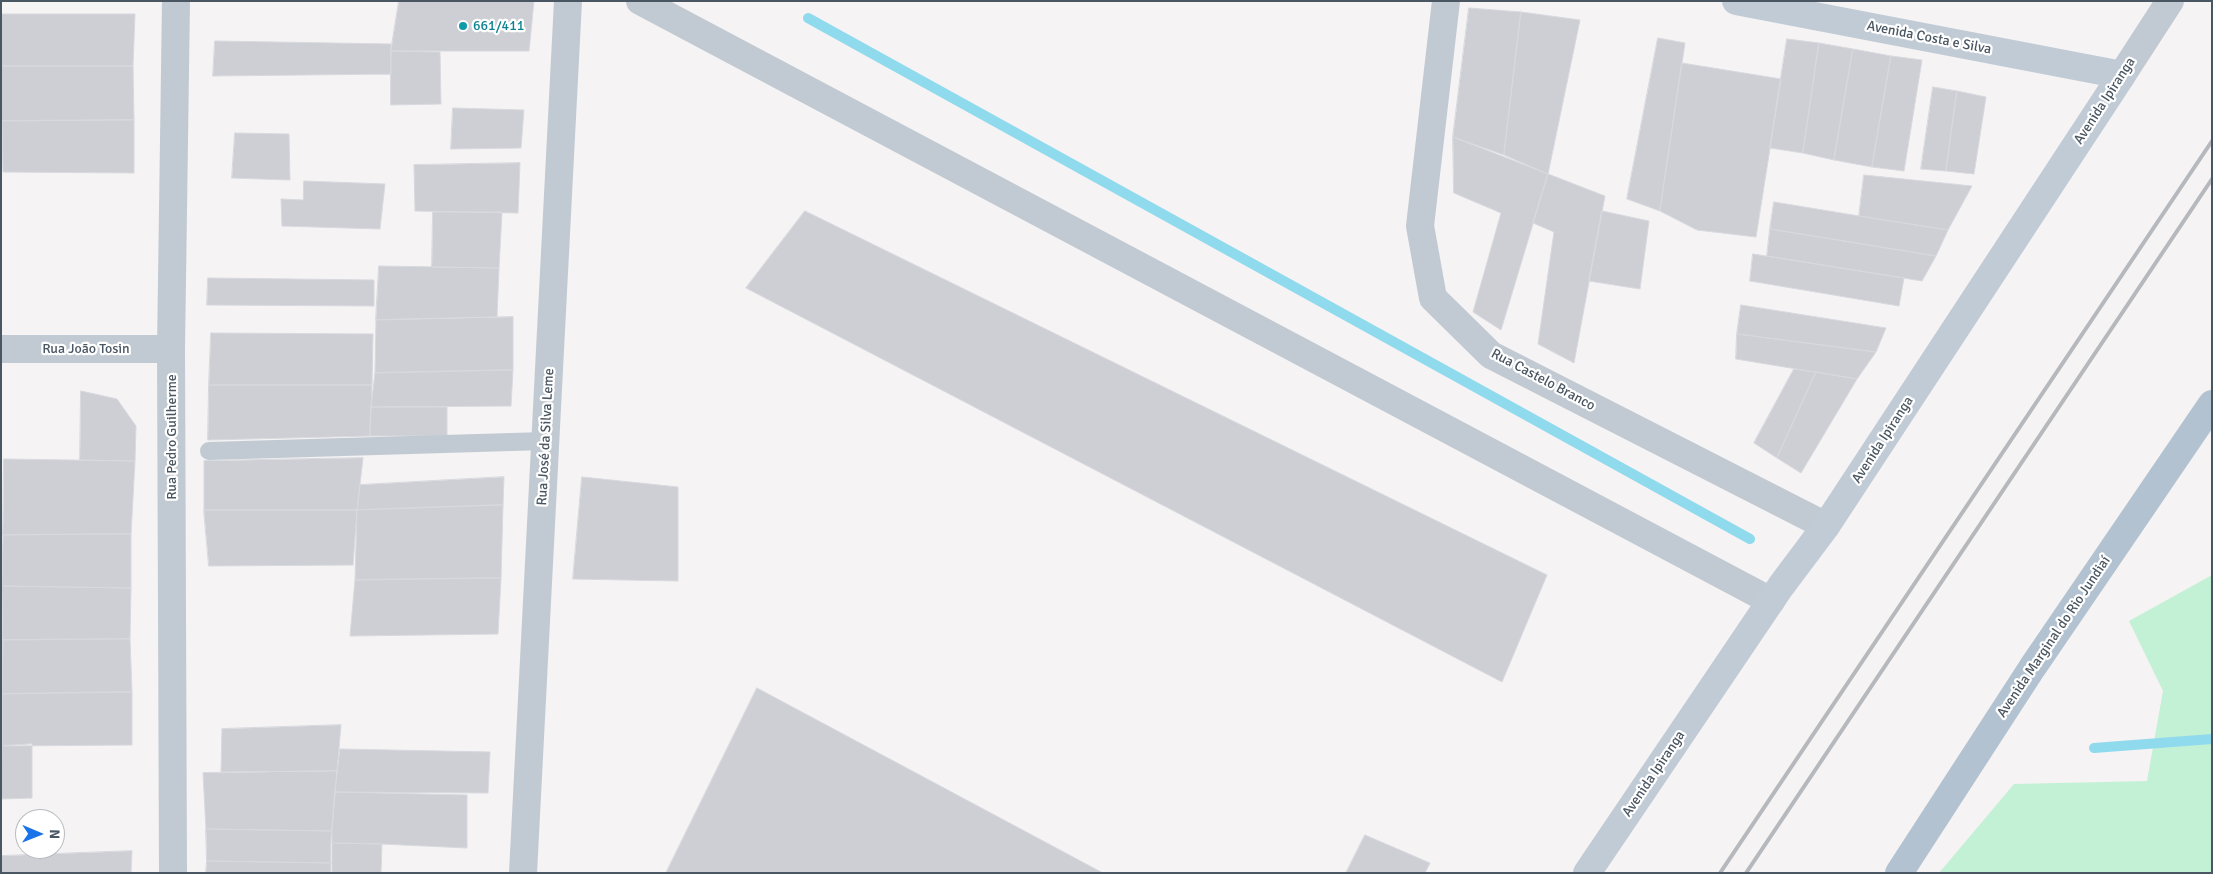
<!DOCTYPE html>
<meta charset="utf-8">
<style>
body{margin:0}
#map{position:relative;width:2213px;height:874px;overflow:hidden;background:#f5f3f3;font-family:Signika,sans-serif}
canvas{display:block}
.frame{position:absolute;inset:0;border:2px solid #4a5661;pointer-events:none}
.north{position:absolute;left:15px;top:809px;width:50px;height:50px;box-sizing:border-box;background:#fff;border:1px solid #b7bbc0;border-radius:50%;rotate:91deg;font-size:14px;font-weight:700;line-height:20px;text-align:center;color:#4a5661}
.north::after{content:'';display:block;margin:auto;width:18px;height:22px;background:#1a73e8;clip-path:polygon(50% 0,100% 100%,50% 72%,0 100%)}
</style>
<div id="map">
<canvas width="2213" height="874"></canvas>
<div class="frame"></div>
<div class="north">N</div>
</div>
<script>
const context = document.querySelector('canvas').getContext('2d');
context.lineJoin = 'round';
function fill(path, color) {
  context.fillStyle = color;
  context.fill(path, 'evenodd');
}
function strokePath(path, color, width, dash) {
  context.strokeStyle = color;
  context.lineWidth = width;
  context.lineCap = dash ? 'butt' : 'round';
  context.setLineDash(dash || []);
  context.stroke(path);
}
function label(font, color, halo, rows, align = 'center') {
  context.font = font + ' Signika,sans-serif';
  context.lineWidth = 4.5;
  context.setLineDash([]);
  context.textBaseline = 'middle';
  context.strokeStyle = halo;
  context.fillStyle = color;
  for (const [text, x, y, turn = 0] of rows) {
    context.save();
    context.translate(x, y);
    context.rotate((+turn || 0) * Math.PI / 180);
    context.textAlign = isNaN(turn) ? turn : align;
    if (halo) context.strokeText(text, 0, 0);
    context.fillText(text, 0, 0);
    context.restore();
  }
}
const green = new Path2D(`
 M2212,575V873H1939L2014,784L2147,781L2163,691L2129,621Z`);
const stream = new Path2D(`
 M808,18L1750,539
 M2094,748L2212,739`);
const building = new Path2D(`
 M399,1H534L529,51H391Z
 M1469,8L1521,12L1504,155L1453,137Z
 M1521,12L1580,20L1548,174L1504,155Z
 M1,14H135L133,66H1Z
 M1658,38L1685,43L1660,211L1627,199Z
 M1787,39L1819,43L1803,153L1770,148Z
 M215,41L391,44V74L213,76Z
 M1819,43L1853,49L1834,160L1803,153Z
 M1853,49L1891,56L1872,167L1834,160Z
 M391,51L440,52L441,104L391,105Z
 M1891,56L1922,60L1904,171L1872,167Z
 M1682,63L1781,79L1756,237L1697,230L1660,211Z
 M1,66H133L134,120L2,121Z
 M1933,87L1957,91L1946,171L1921,169Z
 M1957,91L1986,97L1974,174L1946,171Z
 M453,108L524,110L521,148L451,149Z
 M134,120V173L3,172L2,121Z
 M235,133L289,134L290,180L232,178Z
 M1453,137L1548,174L1501,330L1473,312L1501,213L1454,193Z
 M520,163L518,213L415,211L414,165Z
 M1548,174L1605,196L1574,363L1538,344L1554,232L1533,223Z
 M1864,175L1972,186L1948,230L1859,216Z
 M304,181L385,184L380,229L282,226L281,199L303,200Z
 M1774,202L1859,216L1948,230L1936,256L1770,229Z
 M805,211L1547,575L1502,682L746,288Z
 M1602,211L1649,221L1640,289L1589,281Z
 M433,212H502L499,268L432,267Z
 M1770,229L1936,256L1922,281L1767,256Z
 M1753,254L1904,278L1899,306L1750,281Z
 M379,266L499,268L497,317L376,320Z
 M208,278L374,280V306L207,305Z
 M1741,305L1886,328L1876,352L1737,334Z
 M513,317V370L375,373L376,320Z
 M211,333L373,334L372,385H209Z
 M1737,334L1876,352L1857,379L1736,359Z
 M1794,369L1816,372L1777,458L1754,443Z
 M513,370L511,406L371,407L375,373Z
 M1816,372L1857,379L1801,473L1777,458Z
 M209,385H372L370,436L208,440Z
 M81,391L117,399L136,426L135,461L80,460Z
 M371,407H447V436H370Z
 M363,458L357,510H204V461Z
 M4,459L135,461L131,534L3,535Z
 M504,477L503,505L357,510L360,485Z
 M582,477L678,487V581L573,579Z
 M503,505L501,578L355,580L357,510Z
 M204,510H357L353,565L209,566Z
 M131,534V588L2,586L3,535Z
 M501,578L498,634L350,636L355,580Z
 M2,586L131,588L130,639L3,640Z
 M130,639L132,692L2,694L3,640Z
 M1,640H3L2,694H1Z
 M757,688L1103,873H666Z
 M132,692V745L2,746V694Z
 M1,694H2V746H1Z
 M341,725L337,771L221,772L222,729Z
 M32,744V798L1,799L2,746Z
 M340,749L490,752L488,793L335,792Z
 M337,771L332,831L206,829L203,773Z
 M335,792L467,795V848L382,844L331,843Z
 M206,829L332,831V863L207,861Z
 M1365,835L1430,863L1425,873H1346Z
 M331,843L382,844L381,873H331Z
 M132,851L131,873H1V856Z
 M207,861L332,863V873H206Z`);
const service = new Path2D(`
 M209,451L545,441`);
const minor = new Path2D(`
 M640,1L1771,601
 M1446,1L1420,226L1433,298L1491,355L1826,526
 M2122,75L2170,1
 M1,349H171
 M173,873L171,349L176,1
 M523,873L568,1`);
const secondary = new Path2D(`
 M1587,873L1781,586L1826,526L2122,75L1736,1`);
const primary = new Path2D(`
 M1899,873L2032,668L2212,404`);
const rail = new Path2D(`
 M1720,873L2212,141
 M1746,873L2212,179`);
const markers = [
 [463,26,5,"#0f9aa8"]
];
const cultureNames = [
 ["661/411",473,26]
];
const streetNames = [
 ["Avenida Costa e Silva",1929,38,11],
 ["Avenida Ipiranga",2105,101,-57],
 ["Rua João Tosin",86,349],
 ["Rua Castelo Branco",1543,380,28],
 ["Rua Pedro Guilherme",172,437,-90],
 ["Rua José da Silva Leme",546,437,-87],
 ["Avenida Ipiranga",1883,440,-57],
 ["Avenida Marginal do Rio Jundiaí",2054,637,-56],
 ["Avenida Ipiranga",1654,774,-56]
];
fill(green, '#c3f1d5');
strokePath(stream, '#90daee', 10);
fill(building, '#cdcfd5');
strokePath(building, '#d7d9de', 1);
strokePath(service, '#c1cad2', 18);
strokePath(minor, '#c1cad2', 28);
strokePath(secondary, '#c1cbd6', 28);
strokePath(primary, '#b3c2d1', 28);
strokePath(rail, '#b5b8bd', 4);
for (const [x, y, r, color] of markers) {
  const dot = new Path2D();
  dot.arc(x, y, r, 0, 2 * Math.PI);
  context.fillStyle = color;
  context.fill(dot);
  strokePath(dot, '#fff', 2);
}
label('14px', '#0d838f', '#fff', cultureNames, 'left');
label('14px', '#4a5661', '#fff', streetNames);
</script>
